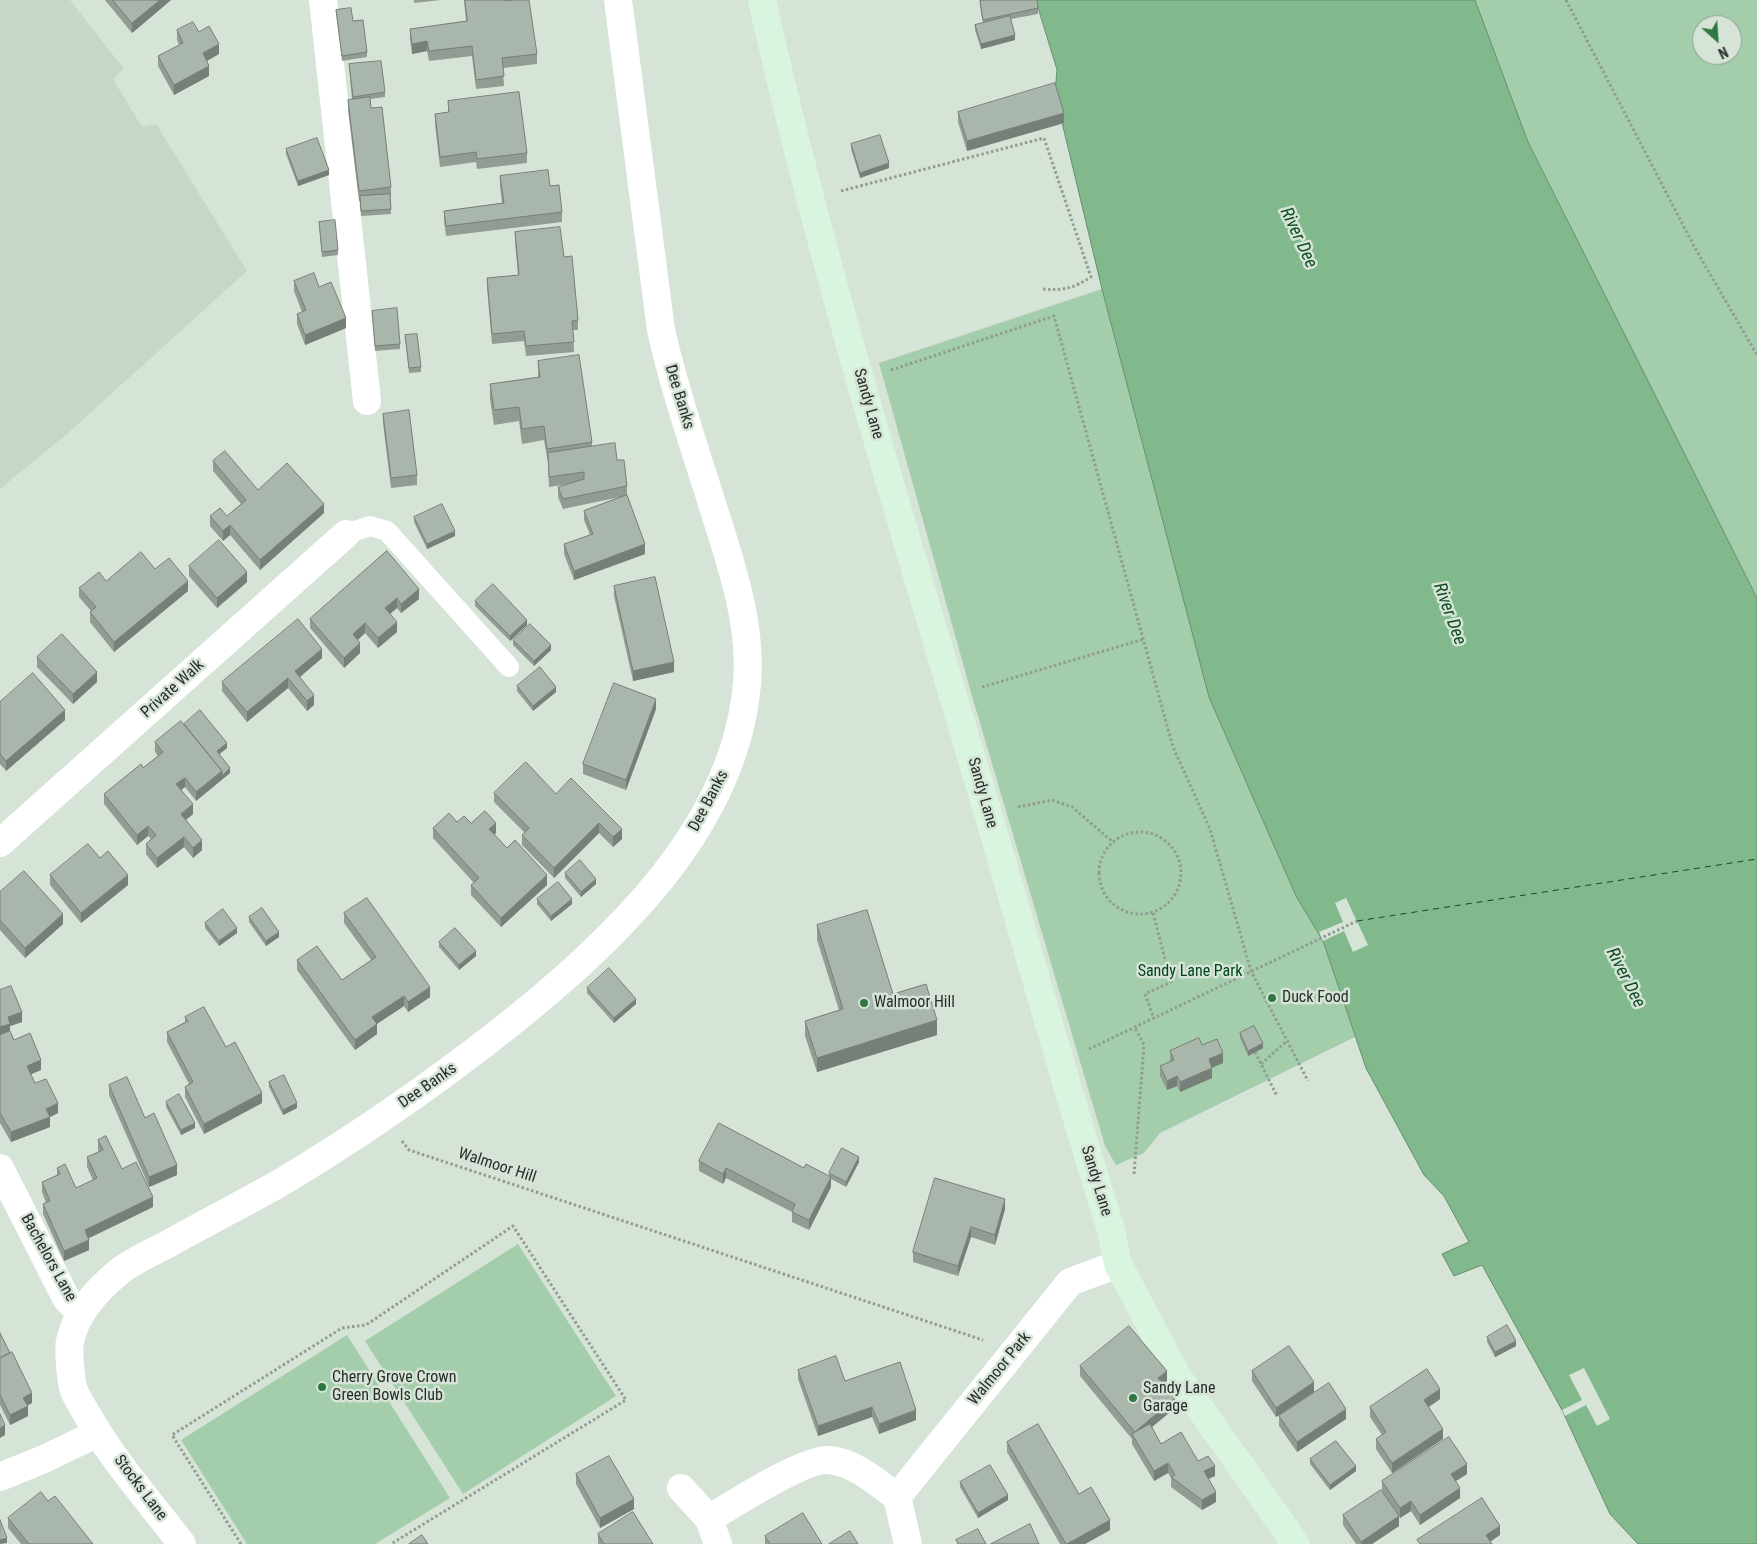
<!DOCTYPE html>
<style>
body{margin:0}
#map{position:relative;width:1757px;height:1544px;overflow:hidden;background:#d6e4d8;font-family:"Roboto Condensed",sans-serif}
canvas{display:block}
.north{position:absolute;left:1692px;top:15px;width:50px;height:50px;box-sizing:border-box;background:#d6e4d8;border:1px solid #909b92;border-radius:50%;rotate:154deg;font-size:14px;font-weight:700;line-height:20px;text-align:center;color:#282d29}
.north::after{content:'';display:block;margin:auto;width:18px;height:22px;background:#2f7743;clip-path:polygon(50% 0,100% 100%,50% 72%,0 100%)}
</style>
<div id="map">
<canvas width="1757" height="1544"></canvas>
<div class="north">N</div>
</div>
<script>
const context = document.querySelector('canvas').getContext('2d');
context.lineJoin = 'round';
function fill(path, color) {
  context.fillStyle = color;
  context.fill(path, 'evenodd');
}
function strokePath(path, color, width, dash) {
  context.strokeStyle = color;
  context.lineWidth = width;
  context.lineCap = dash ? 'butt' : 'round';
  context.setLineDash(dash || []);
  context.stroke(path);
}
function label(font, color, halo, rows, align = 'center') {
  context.font = font + ' "Roboto Condensed",sans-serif';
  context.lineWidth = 5;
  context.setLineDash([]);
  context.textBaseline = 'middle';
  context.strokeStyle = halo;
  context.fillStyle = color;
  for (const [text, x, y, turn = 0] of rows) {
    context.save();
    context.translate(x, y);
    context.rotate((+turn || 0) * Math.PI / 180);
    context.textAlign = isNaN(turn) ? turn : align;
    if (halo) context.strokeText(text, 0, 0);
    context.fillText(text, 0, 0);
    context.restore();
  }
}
const built = new Path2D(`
 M0,0H70L124,69L113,79L142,127L156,124L247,271L68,433L0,489Z`);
const green = new Path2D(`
 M1475,0H1757V598L1528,142ZM1702,25H1732V55H1702Z
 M1102,289L1209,697L1296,896L1323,941L1355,1037L1160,1133L1144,1153L1116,1165L1105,1146L972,696L879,363Z
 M518,1244L616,1396L463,1494L365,1341Z
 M347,1335L450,1498L375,1544H247L181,1440Z`);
const water = new Path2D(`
 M1036,0H1475L1528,142L1757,598V1544H1638L1610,1514L1562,1410L1482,1265L1454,1276L1442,1254L1469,1242L1444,1196L1424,1175L1366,1068L1323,941L1296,896L1209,697L1102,289L1055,93L1057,70Z`);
const pier = new Path2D(`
 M1346,898L1368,945L1353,952L1344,931L1323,941L1319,932L1343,922L1335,903Z
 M1584,1368L1610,1419L1597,1426L1586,1405L1565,1416L1562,1410L1582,1400L1569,1375Z`);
const ferry = new Path2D(`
 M1357,921L1757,859`);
const path = new Path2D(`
 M1566,0L1695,248L1757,355
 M841,191L1044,138L1091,277C1074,288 1063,291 1043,289
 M891,370L1054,316L1173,747L1210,829L1251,971L1308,1081
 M982,687L1144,639
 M1018,807L1052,800L1072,807L1113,842
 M1099 873a41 41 0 1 1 82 0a41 41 0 1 1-82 0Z
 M1153,913L1171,982L1145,994L1154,1019
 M1089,1049L1357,921
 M1255,1052L1277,1096
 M1261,1064L1287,1041
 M402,1141L409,1150L983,1340
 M1134,1174L1144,1045L1135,1028
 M241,1544L172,1435L342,1328L366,1325L513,1226L626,1400L391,1544`);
const lane = new Path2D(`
 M346,534L370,526L387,531L509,667`);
const street = new Path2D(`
 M323,0L367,401
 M0,843L346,534
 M0,1168L66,1298L81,1314
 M0,1477L44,1459L98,1433
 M681,1488L709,1519
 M897,1497L908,1544
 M182,1544C150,1502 114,1462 88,1416C83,1407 76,1397 73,1388C71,1379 68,1350 70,1341C76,1313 99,1288 120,1271C134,1260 153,1252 168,1244C205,1223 243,1204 280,1183C357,1137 432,1085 502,1030C610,944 735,830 747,683C752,625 732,567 715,513C696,452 675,392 661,330L618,0
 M718,1544L709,1519C732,1505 806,1457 830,1460C856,1463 876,1482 897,1497L1070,1282L1118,1264`);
const secondary = new Path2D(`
 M762,0C818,251 894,497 967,743C1016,905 1060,1069 1111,1230L1118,1264L1177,1376L1296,1544`);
const wall = new Path2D(`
 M105,0H171L132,33Z
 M414,0H441L414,3Z
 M464,0H505L537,54V64L503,68L504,86L476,89L472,56L429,61L427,51L412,54L410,39V29L466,21Z
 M980,1L1038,8V14L1011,19L1015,40L981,49L975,30V25L983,23L980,6Z
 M336,10L353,21L367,52V57L342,61Z
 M177,30L199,32L219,54L207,61L209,76L174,95L158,66V56L179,45L177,40Z
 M349,64L385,92V97L370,99L371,108L391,187V197H390L391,214L361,216L360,201H359L348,110V100L352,99Z
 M448,101L527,153V163L477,169L476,162L440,167L435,124V114L448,112Z
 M958,112L1064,123L967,151L958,122Z
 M851,144L889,168L860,178L851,149Z
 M286,149L329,175L298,186L286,154Z
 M500,176L550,186L562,212V222L446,236L444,221V211L502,203L500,186Z
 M319,222L338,250V255L322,257Z
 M515,232L564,257L578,320V330H573L574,352L526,356L524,341L492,344L487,288V278L518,275L515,242Z
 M294,281L319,287L346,328L305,345L297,324V314L302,312L294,291Z
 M372,311L400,344V349L375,351Z
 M405,335L421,367V372L409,373Z
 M538,361L592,442V447L617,460L627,486V495L645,554L574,580L564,554V544L590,535L584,520V511L620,497L563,509L558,497V487L568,484L549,487L548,463L544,440L522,444L519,421L494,425L490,399V384L538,377Z
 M383,414L417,475V485L391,488L383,423Z
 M213,461L258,490L324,513L260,570L230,535L223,541L210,526V516H227L241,504L213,471Z
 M414,517L455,536L427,549L414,522Z
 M387,551L419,599L401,613L397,608L390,614L397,632L378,648L365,633L358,640L360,653L344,668L310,628V619Z
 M189,566L247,582L217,608L189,576Z
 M106,581L188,591L114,652L90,622V612L91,611L79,597V588Z
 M614,586L674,672L633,681L614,596Z
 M475,601L527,625L510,641L475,606Z
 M513,640L551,650L534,666L513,645Z
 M37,657L97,682L73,704L37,667Z
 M322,658L300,677L314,705L307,711L288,688L247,722L222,691V682Z
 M517,686L556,692L533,711L517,691Z
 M0,702L65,720L6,771L0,764Z
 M656,709L626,790L583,774V764Z
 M184,724L227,748L219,754L230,773L196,801L185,787L181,790L193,814L186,820L202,850L193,858L184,847L157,868L146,854V844L151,839L148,836L137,845L104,804V794L143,768L158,756L155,752V742Z
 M494,793L556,794L622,839L613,847L599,833L554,878L522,845V835L525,833L494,802Z
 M457,822L471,823L496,833L494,834L507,848L547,885L501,927L471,895V885L474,883L433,838V828Z
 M565,873L596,884L581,897L565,878Z
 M50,875L128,885L81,923L50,885Z
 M0,892L63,924L25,958L0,930Z
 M537,899L572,904L551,921L537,904Z
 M344,913L430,997L408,1012L404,1006L377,1024V1034L355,1050L297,970V960L342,980L371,960L344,923Z
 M249,917L279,937L266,946L249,922Z
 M205,923L237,933L219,946L205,928Z
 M817,925L893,994L937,1035L817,1072L805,1036V1021L839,1010L817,940Z
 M439,942L476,956L459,970L439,947Z
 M587,988L636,1004L614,1023L587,993Z
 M0,990L22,1022L10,1026V1031L14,1040L41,1070L31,1074L35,1083L58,1113L50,1117V1127L11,1142L0,1123Z
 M185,1017L226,1047L262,1103L204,1134L185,1097V1087L189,1084L167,1042V1032L185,1022Z
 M1240,1033L1263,1048L1248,1056L1240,1038Z
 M1202,1045L1223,1063L1212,1068V1078L1180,1092L1177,1086L1167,1090L1160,1076V1066L1170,1062V1051Z
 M269,1082L297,1108L283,1115L269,1087Z
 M109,1085L145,1118L177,1175L149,1187L109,1095Z
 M166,1102L195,1128L181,1135L166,1107Z
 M98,1140L153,1207L89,1238V1250L64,1261L43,1214V1204L46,1203L42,1192V1182L57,1175V1168L76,1188L93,1180L87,1167V1157L99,1152L98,1150Z
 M699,1161L829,1176V1173L859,1162L846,1187L831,1179V1187L809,1230L792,1222V1212L726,1178L723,1184L699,1171Z
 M1005,1209L995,1245L971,1237L958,1276L913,1262V1252Z
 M0,1333L32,1403L27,1406L28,1416L10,1425L0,1405Z
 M1487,1337L1516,1346L1495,1357L1487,1342Z
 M1080,1366L1167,1381L1163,1384L1175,1408L1152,1427L1161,1444L1198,1461L1215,1476L1208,1479L1216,1502L1202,1510L1171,1487V1478L1168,1473L1154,1481L1132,1444V1439L1080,1376Z
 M798,1370L845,1381L916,1420L879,1434L872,1417L818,1436L798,1379Z
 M1252,1371L1314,1392L1276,1417L1252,1381Z
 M1440,1399L1429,1407L1443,1439L1392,1473L1376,1449V1439L1382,1435L1370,1417V1407Z
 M1279,1416L1346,1419L1297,1452L1279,1426Z
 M1007,1442L1079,1494L1110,1530L1085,1544H1060L1007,1452Z
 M1310,1459L1356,1471L1330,1490L1310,1464Z
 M576,1474L634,1509L600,1528L576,1484Z
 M1467,1474L1456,1481L1460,1498L1420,1525L1411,1511L1400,1518L1382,1491V1481Z
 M960,1482L1008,1500L978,1518L960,1487Z
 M48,1501L93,1544H21L8,1528V1518Z
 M1343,1515L1399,1526L1372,1544H1356L1343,1525Z
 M598,1534L653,1544H598Z
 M765,1536L822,1544H765Z`);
const shadedWall = new Path2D(`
 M160,0H171L132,33V23Z
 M1015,35V40L981,49V44Z
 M427,41V51L412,54V44Z
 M219,44V54L203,63V53Z
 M209,66V76L174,95V85Z
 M1064,113V123L967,151V141Z
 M889,163V168L860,178V173Z
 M329,170V175L298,186V181Z
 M346,318V328L305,345V335Z
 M324,504V513L260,570V560Z
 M230,525V535L223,541V531Z
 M455,531V536L427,549V544Z
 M645,544V554L574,580V571Z
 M247,572V582L217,608V598Z
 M188,581V591L114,652V642Z
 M419,589V599L401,613V604Z
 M397,598V608L385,618V608Z
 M527,620V625L510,641V636Z
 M397,622V632L378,648V638Z
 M365,623V633L353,644V634Z
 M360,643V653L344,668V658Z
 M551,645V650L534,666V661Z
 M322,649V658L295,681V671Z
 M674,662V672L633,681V671Z
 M97,672V682L73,704V694Z
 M288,678V688L247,722V712Z
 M556,687V692L533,711V706Z
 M314,695V705L307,711V701Z
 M656,699V709L626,790V780Z
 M65,710V720L6,771V761Z
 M227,743V748L217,756V751Z
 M230,768V773L196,801V792L222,771Z
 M185,778V787L176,794V784Z
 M193,804V814L181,824V814Z
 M496,823V833L489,839V829Z
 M599,823V833L554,878V868Z
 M148,826V836L137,845V835Z
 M622,829V839L613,847V837Z
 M184,837V847L157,868V858Z
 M202,840V850L193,858V848Z
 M128,875V885L81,923V913Z
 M547,875V885L501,927V918Z
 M596,879V884L581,897V892Z
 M572,899V904L551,921V916Z
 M63,914V924L25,958V948Z
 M237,928V933L219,946V941Z
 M279,932V937L266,946V941Z
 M476,951V956L459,970V965Z
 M430,987V997L408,1012V1002Z
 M404,996V1006L372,1027V1017Z
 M636,999V1004L614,1023V1018Z
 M22,1012V1022L10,1026V1034L0,1037V1027L8,1017Z
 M937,1020V1035L817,1072V1058Z
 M377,1024V1034L355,1050V1040Z
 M1263,1043V1048L1248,1056V1051Z
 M1223,1053V1063L1209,1069V1059Z
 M41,1060V1070L27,1076V1066Z
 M1212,1068V1078L1180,1092V1082Z
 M1177,1076V1086L1167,1090V1081Z
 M262,1093V1103L204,1134V1124Z
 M58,1103V1113L50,1117V1127L11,1142V1132L46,1109Z
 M297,1103V1108L283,1115V1110Z
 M195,1123V1128L181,1135V1130Z
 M859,1157V1162L846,1187V1182Z
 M177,1165V1175L149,1187V1177Z
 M726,1168V1178L723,1184V1174Z
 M831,1177V1187L809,1230V1220Z
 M153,1197V1207L85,1240V1230Z
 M1005,1199V1209L995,1245V1235Z
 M971,1227V1237L958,1276V1266Z
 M89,1240V1250L64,1261V1251Z
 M1516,1341V1346L1495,1357V1352Z
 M1167,1371V1381L1158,1388V1378Z
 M1314,1382V1392L1276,1417V1408Z
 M1440,1389V1399L1424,1410V1400Z
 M32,1393V1403L23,1407V1398Z
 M1175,1398V1408L1136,1440L1135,1438V1432Z
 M28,1406V1416L10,1425V1415Z
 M872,1407V1417L818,1436V1426Z
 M1346,1409V1419L1297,1452V1442Z
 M916,1410V1420L879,1434V1424Z
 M5,1425V1435L0,1438V1428Z
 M1443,1429V1439L1392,1473V1463Z
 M1168,1463V1473L1154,1481V1471Z
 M1467,1464V1474L1451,1484V1474Z
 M1215,1466V1476L1204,1481V1471Z
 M1356,1466V1471L1330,1490V1485Z
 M1460,1488V1498L1420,1525V1515Z
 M1216,1492V1502L1202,1510V1500Z
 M1008,1495V1500L978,1518V1513Z
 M634,1499V1509L600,1528V1518Z
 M1411,1501V1511L1400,1518V1508Z
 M1399,1516V1526L1372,1544H1361V1542Z
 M1110,1520V1530L1085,1544H1067Z
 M1500,1526V1535L1487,1544L1486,1535Z
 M7,1538V1543L0,1544V1540Z`);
const building = new Path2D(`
 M113,0H160L132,23Z
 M465,0H505V1L515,0H529L537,54L502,58L504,76L476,80L472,46L429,51L427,41L412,44L410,29L467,21Z
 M985,0H1037L1038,8L983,20L980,1Z
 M351,8L353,21L363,20L367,52L342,56L336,10Z
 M1010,16L1015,35L981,44L975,25Z
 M193,22L199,32L209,26L219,44L203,53L209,66L174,85L158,56L183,43L177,30Z
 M381,61L385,92L353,97L349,64Z
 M1055,83L1064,113L967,141L958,112Z
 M519,92L527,153L477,159L476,152L440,157L435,114L449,112L448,101Z
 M370,97L371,108L382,107L391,187L359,191L348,100Z
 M880,135L889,163L860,173L851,144Z
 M317,138L329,170L298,181L286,149Z
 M548,170L550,186L559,185L562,212L446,226L444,211L504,203L500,176Z
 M390,194L391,209L361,211L360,196Z
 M335,220L338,250L322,252L319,222Z
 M560,227L564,257L572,256L578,320L572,321L574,342L526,346L524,331L492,334L487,278L519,275L515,232Z
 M314,273L319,287L331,282L346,318L305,335L297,314L306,310L294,281Z
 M397,308L400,344L375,346L372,311Z
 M417,334L421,367L409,368L405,335Z
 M579,355L592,442L547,449L544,426L522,429L519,407L494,410L490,384L540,377L538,361Z
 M409,410L417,475L391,478L383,414Z
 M615,443L617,460H624L627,486L563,499L558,487L584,479V472L549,477L548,453Z
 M225,451L258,490L287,463L324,504L260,560L230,525L223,531L210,516L220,508L227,516L246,500L213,461Z
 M627,495L645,544L574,571L564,544L593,534L584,511Z
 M442,504L455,531L427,544L414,517Z
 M219,540L247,572L217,598L189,566Z
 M387,551L419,589L401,604L397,598L385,608L397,622L378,638L365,623L353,634L360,643L344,658L310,619Z
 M141,552L155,569L169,558L188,581L114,642L90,612L96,607L79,588L99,572L106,581Z
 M655,577L674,662L633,671L614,586Z
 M493,584L527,620L510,636L475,601Z
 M298,619L322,649L295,671L314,695L307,701L288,678L247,712L222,682Z
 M530,624L551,645L534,661L513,640Z
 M62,634L97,672L73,694L37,657Z
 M540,667L556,687L533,706L517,686Z
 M33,673L65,710L6,761L0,754V702Z
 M614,683L656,699L626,780L583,764Z
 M200,710L227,743L217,751L230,768L222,776V771L184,724Z
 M181,721L222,771L196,792L185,778L176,784L193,804L181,814L202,840L193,848L184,837L157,858L146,844L156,835L148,826L137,835L104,794L141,764L143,768L163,752L155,742Z
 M526,762L556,794L571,778L622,829L613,837L599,823L554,868L522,835L529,828L494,793Z
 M485,811L496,823L489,829L507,848L515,840L547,875L501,918L471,885L479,878L433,828L449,813L457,822L464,816L471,823Z
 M88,844L100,858L108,851L128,875L81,913L50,875Z
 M580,860L596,879L581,892L565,873Z
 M24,871L63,914L25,948L0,920V892Z
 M558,882L572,899L551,916L537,899Z
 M367,898L430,987L408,1002L404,996L372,1017L377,1024L355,1040L297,960L317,946L342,980L376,957L344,913Z
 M262,908L279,932L266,941L249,917Z
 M223,909L237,928L219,941L205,923Z
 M867,910L893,994L926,984L937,1020L817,1058L805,1021L843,1009L817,925Z
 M455,928L476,951L459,965L439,942Z
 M609,968L636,999L614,1018L587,988Z
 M11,986L22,1012L8,1017L10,1024L0,1027V990Z
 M204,1007L226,1047L235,1042L262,1093L204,1124L185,1087L193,1082L167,1032L188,1021L185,1017Z
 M1254,1026L1263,1043L1248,1051L1240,1033Z
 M10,1031L14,1040L30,1033L41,1060L27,1066L35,1083L46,1079L58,1103L46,1109L50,1117L11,1132L0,1113V1035Z
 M1199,1038L1202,1045L1217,1039L1223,1053L1209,1059L1212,1068L1180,1082L1177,1076L1167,1081L1160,1066L1174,1060L1170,1051Z
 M284,1075L297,1103L283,1110L269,1082Z
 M127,1077L145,1118L154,1113L177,1165L149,1177L109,1085Z
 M179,1094L195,1123L181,1130L166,1102Z
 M719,1123L804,1168L806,1164L831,1177L809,1220L792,1212L795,1204L726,1168L723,1174L699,1161Z
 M106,1136L122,1169L136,1162L153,1197L85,1230L89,1240L64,1251L43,1204L50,1201L42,1182L60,1174L57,1168L65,1164L76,1188L97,1178L87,1157L103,1150L98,1140Z
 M842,1148L859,1157L846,1182L829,1173Z
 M935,1178L1005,1199L995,1235L971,1227L958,1266L913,1252Z
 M1507,1325L1516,1341L1495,1352L1487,1337Z
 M1129,1326L1167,1371L1158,1378L1175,1398L1135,1432L1080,1366Z
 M0,1333L10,1353L0,1358Z
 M1289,1346L1314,1382L1276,1408L1252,1371Z
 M12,1352L32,1393L23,1398L28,1406L10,1415L0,1395V1358Z
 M836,1356L845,1381L900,1362L916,1410L879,1424L872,1407L818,1426L798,1370Z
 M1427,1369L1440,1389L1424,1400L1443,1429L1392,1463L1376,1439L1386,1432L1370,1407Z
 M1329,1383L1346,1409L1297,1442L1279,1416Z
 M0,1414L5,1425L0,1428Z
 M1038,1424L1079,1494L1091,1487L1110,1520L1067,1544H1066L1007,1442Z
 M1150,1424L1161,1444L1181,1432L1198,1461L1208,1456L1215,1466L1204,1471L1216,1492L1202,1500L1171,1477L1175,1475L1168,1463L1154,1471L1132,1434Z
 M1449,1437L1467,1464L1451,1474L1460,1488L1420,1515L1411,1501L1400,1508L1382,1481Z
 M1336,1441L1356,1466L1330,1485L1310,1459Z
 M609,1456L634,1499L600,1518L576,1474Z
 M990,1465L1008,1495L978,1513L960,1482Z
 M1381,1490L1399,1516L1361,1542L1343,1515Z
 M41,1492L48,1501L55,1496L93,1544H29L8,1518Z
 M1482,1498L1500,1526L1486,1535L1492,1544H1420L1417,1540Z
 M633,1512L653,1544H604L598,1534Z
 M803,1513L822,1544H770L765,1536Z
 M0,1520L7,1538L0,1540Z
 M1030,1524L1039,1544H991Z
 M978,1529L986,1544H958L956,1540Z
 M850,1531L858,1544H829Z
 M422,1535L428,1544H409Z`);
const markers = [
 [1272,998,5,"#2f7743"],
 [864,1003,5,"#2f7743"],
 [322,1387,5,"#2f7743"],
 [1133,1398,5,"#2f7743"]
];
const streetNames = [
 ["Dee Banks",679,397,73],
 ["Sandy Lane",868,404,74],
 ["Private Walk",173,689,-42],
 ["Sandy Lane",982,793,74],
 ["Dee Banks",709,801,-62],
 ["Dee Banks",428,1086,-35],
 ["Walmoor Hill",497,1166,18],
 ["Sandy Lane",1096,1181,73],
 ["Bachelors Lane",48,1258,61],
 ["Walmoor Park",1000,1369,-51],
 ["Stocks Lane",140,1488,53]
];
const parkNames = [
 ["Sandy Lane Park",1190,972]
];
const poiNames = [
 ["Duck Food",1282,998],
 ["Walmoor Hill",874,1003],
 ["Cherry Grove Crown",332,1378],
 ["Green Bowls Club",332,1396],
 ["Sandy Lane",1143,1389],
 ["Garage",1143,1407]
];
const waterNames = [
 ["River Dee",1298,238,65],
 ["River Dee",1449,614,70],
 ["River Dee",1625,978,63]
];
fill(built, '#c5d8c8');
fill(green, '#a4ceab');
fill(water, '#81b88c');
strokePath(water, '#668e6e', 1);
fill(pier, '#d6e4d8');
strokePath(ferry, '#0f4e24', 1, [6, 5]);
strokePath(path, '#919c93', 3, [2.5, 2.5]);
strokePath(lane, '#fff', 20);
strokePath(street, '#fff', 28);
strokePath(secondary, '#d9f5e0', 28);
fill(wall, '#919d93');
fill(shadedWall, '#767f78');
fill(building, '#a9b6ab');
strokePath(building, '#767f78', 1);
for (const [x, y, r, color] of markers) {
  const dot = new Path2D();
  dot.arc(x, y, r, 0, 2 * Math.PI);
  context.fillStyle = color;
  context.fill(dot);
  strokePath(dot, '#d6e4d8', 2);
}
label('16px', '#282d29', '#d6e4d8', streetNames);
label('16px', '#01441b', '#d6e4d8', parkNames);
label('16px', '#282d29', '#d6e4d8', poiNames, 'left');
label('italic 18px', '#0f4e24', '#d6e4d8', waterNames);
</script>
